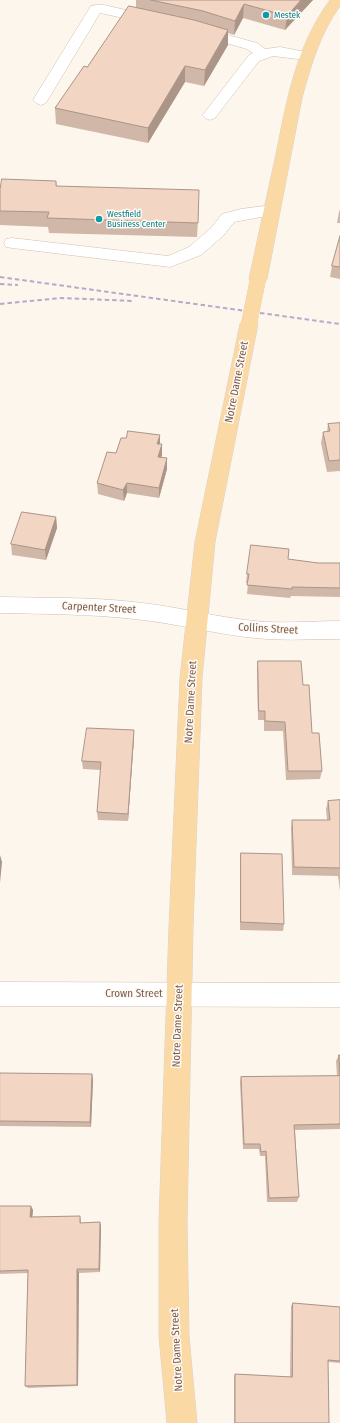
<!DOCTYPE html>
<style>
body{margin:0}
canvas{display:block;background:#fdf6ec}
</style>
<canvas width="340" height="1423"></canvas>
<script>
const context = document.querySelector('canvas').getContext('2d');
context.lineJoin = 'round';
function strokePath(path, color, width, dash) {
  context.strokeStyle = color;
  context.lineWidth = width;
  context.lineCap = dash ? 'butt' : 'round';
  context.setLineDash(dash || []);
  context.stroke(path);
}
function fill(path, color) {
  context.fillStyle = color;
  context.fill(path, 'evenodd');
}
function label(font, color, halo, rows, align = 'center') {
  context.font = font + ' "Fira Sans Condensed",sans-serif';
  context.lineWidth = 3;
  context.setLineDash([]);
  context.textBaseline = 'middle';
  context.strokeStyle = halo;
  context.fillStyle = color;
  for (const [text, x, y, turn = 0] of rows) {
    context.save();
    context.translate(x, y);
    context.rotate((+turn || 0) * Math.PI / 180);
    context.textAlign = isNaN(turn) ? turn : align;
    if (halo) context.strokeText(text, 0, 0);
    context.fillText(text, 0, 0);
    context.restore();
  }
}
const minor = new Path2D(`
 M96,5H104L152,16L157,17L159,20L157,23L152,24L100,13L46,103L41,105L36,103L33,100L89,9L91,6Z
 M199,27L257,43L265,49L280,47L311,53L313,56L311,59L306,60L273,56L259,61L215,118L210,120L205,118L202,115L205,112L249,55L253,53L247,49L194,34L192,31L194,28Z
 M272,205L278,206L280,210L278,214L234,222L223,236L201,255L170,267L12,248L6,247L4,243L6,239L12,238L168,256L189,247L211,228L222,214L241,209Z
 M0,597C45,598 90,597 134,602C175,606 214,617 255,621C282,624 312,621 340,621V639C312,639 282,641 255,638C214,634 175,623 134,619C90,614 45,614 0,613Z
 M0,982L340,983V1007L0,1006Z`);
const major = new Path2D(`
 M330,0H340V6C320,34 311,65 302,98L267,279L264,283L258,285L252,283L249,279C258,237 267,195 276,154C287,99 296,46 330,0Z
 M249,318L255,320L258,324L215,542L202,678L193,927L187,1222L189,1336L197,1423H167L159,1336V1222L169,927L180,678L195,542L240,324L243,320Z`);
const rail = new Path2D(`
 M0,277L340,324
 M0,284L18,285
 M0,304L61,298L134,301`);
const majorBridge = new Path2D(`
 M249,324L258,279`);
const wall = new Path2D(`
 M136,0H313L285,30L243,18L234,35L228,33V45L204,86L185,82L148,143L56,124L55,108L87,67L136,7Z
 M56,181L57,186L199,204L197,237L49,233L48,227L0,225V190Z
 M340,209V223H337L339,212Z
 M340,236V279L330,277L332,266Z
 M340,423V471L327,472L321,443L323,432H327L328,424Z
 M160,444H162V455L161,458L167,469L159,498L127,493L124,501L98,494L97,483L116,453Z
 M56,517L57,528L46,560L12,555L11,544Z
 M288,559L318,563H340V597L291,596L290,598L247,594L248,583H246L247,574Z
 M258,661L303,685L312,733L322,771L320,779L286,780L283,731H264V720H258L257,671Z
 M134,730V738L128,821L98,820L97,812L101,770L83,769L82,761Z
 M340,800V891L338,876L292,875L291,828L292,820H327L326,809L328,801Z
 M241,853L284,924L283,931L240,930V861Z
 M339,1055H340V1129L295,1130L299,1197L297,1202H267L265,1156H260L259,1149H243L240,1082L241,1077L337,1076L336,1061Z
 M0,1073L92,1074L93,1080L91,1127L0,1126Z
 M0,1206L33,1210L32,1217L80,1216L81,1220V1223L100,1222L101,1226L100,1272L79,1273L78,1386L28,1388L25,1386L28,1273L0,1274Z
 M293,1303L340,1307V1363L328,1362L329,1423H234V1376L235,1374L290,1377L291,1306Z`);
const shadedWall = new Path2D(`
 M301,0H313L285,30L287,16Z
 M244,4L243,18L234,35L235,21Z
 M228,30V45L204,86L205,70Z
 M185,66V82L148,143V128Z
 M160,435V446L157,444Z
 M162,444V455L158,468V457Z
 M167,458V469L159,498V488Z
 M127,483V493L124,501L123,490Z
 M56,517L57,528L46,560L45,550Z
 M134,730V738L128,821V814Z
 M0,855L2,862L0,883Z
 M92,1074L93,1080L91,1127L90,1122Z
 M31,1206L33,1210L32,1221L30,1217Z
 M100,1222L101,1226L100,1272L99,1269Z
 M77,1269L79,1273L78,1386L77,1385Z`);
const building = new Path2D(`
 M151,0H301L287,16L244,4L235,21L203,11Z
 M129,6L194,20L228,30L205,70L185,66L148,128L55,108L84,66L87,67Z
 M2,179L56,181V186L199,190L198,223L47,218L49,212L0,211V190Z
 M340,236V267L332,266Z
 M340,423V460L329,461L323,432L330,431L328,424Z
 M128,431L160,435L157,444H162L158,457L167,458L159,488L127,483L123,490L97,483L107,452L116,453L121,438H126Z
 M22,512L56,517L45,550L11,544Z
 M251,545L289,549L288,559L318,563H340V588L292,587V589L247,585L249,574H247Z
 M258,661H301L303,685H309L312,733H319L322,771H288L285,722L265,721V711H259Z
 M87,728L134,730L128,814L97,812L101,762L82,761Z
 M340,800V868L294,867L292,820H330L328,801Z
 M241,853L282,854L284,924L241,922Z
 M339,1055H340V1074Z
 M0,1073L92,1074L90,1122L0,1121Z
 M340,1076V1124L294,1125L299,1197L269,1198L266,1151L261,1152L260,1144H244L241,1077Z
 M0,1206H31L30,1217L80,1216V1223L100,1222L99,1269H77V1385L25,1386L28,1270L0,1271Z
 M293,1303L340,1307V1361L328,1360L329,1423H235V1374L292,1377Z`);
const markers = [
 [266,15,4,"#0f9aa8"],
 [99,219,4,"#0f9aa8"]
];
const farCulturenames = [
 ["Mestek",274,15],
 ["Westfield",107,214],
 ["Business Center",107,224]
];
const streetNames = [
 ["Notre Dame Street",237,382,-79],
 ["Carpenter Street",99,608,3],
 ["Collins Street",268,629,3],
 ["Notre Dame Street",191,702,-87],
 ["Crown Street",134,994],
 ["Notre Dame Street",178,1026,-88],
 ["Notre Dame Street",177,1350,-93]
];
strokePath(minor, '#d1beb0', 1);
strokePath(major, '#dad1cd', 1);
fill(minor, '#fff');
fill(major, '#fbd9a5');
strokePath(rail, '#b9a8c9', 2, [4.5, 3]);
strokePath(majorBridge, '#dad1cd', 16, []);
strokePath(majorBridge, '#fbd9a5', 16);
fill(wall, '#d1b7a8');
fill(shadedWall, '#aa9588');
fill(building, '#f3d5c3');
strokePath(building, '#aa9588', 1);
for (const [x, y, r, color] of markers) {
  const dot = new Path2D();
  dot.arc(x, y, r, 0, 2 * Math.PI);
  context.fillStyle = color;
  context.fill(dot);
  strokePath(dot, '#fffaf3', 1.5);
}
label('9px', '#0d838f', '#fffaf3', farCulturenames, 'left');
label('11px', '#7a5c4d', '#fffaf3', streetNames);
</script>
